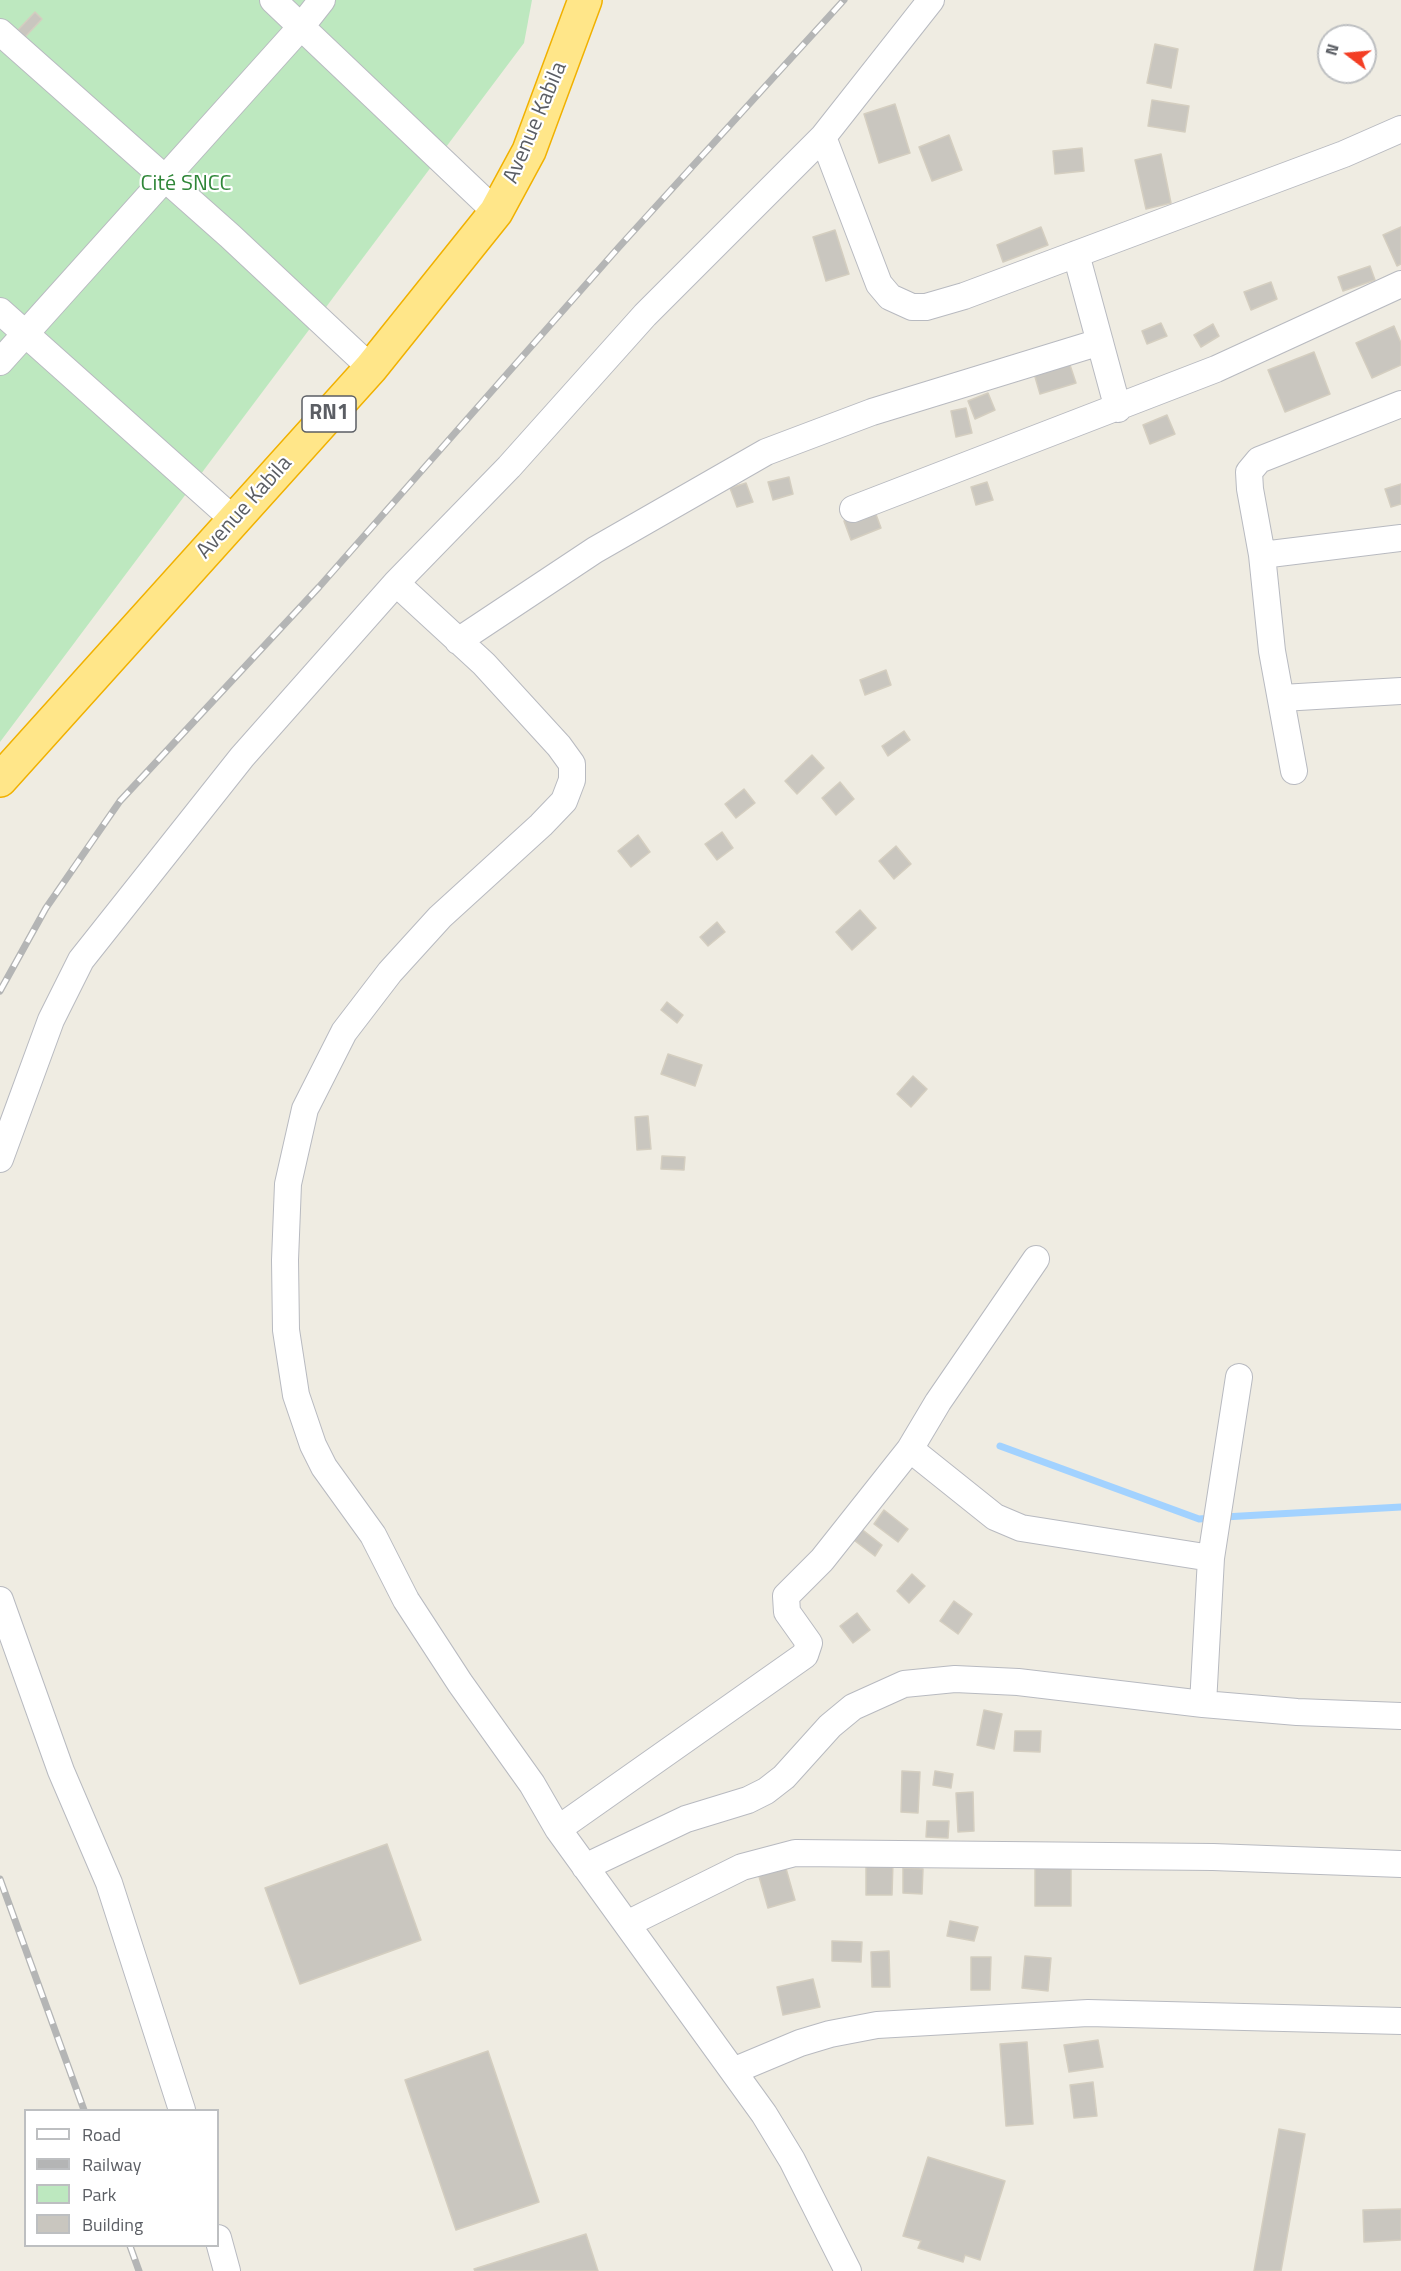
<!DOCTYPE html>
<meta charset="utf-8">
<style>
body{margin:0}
#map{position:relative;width:1401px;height:2271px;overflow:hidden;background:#efece2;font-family:"Titillium Web",sans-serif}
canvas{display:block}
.legend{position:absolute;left:24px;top:2109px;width:195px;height:138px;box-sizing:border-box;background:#fff;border:2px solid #bdbfc1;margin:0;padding:8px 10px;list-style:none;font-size:18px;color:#5b5e64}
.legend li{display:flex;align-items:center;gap:12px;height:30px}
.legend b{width:30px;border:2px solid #bdbfc1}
.north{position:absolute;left:1317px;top:24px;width:60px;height:60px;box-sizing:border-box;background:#fff;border:2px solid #bdbfc1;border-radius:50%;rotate:286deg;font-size:16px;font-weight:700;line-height:24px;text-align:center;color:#5b5e64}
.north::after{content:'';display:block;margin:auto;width:21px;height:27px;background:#f33e24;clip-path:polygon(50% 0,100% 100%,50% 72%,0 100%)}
</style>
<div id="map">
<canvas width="1401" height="2271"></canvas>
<ul class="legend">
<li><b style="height:8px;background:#fff"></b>Road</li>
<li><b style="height:8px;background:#b4b5b5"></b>Railway</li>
<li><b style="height:16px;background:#bde8bf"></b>Park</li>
<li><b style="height:16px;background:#c9c6bf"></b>Building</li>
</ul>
<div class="north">N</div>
</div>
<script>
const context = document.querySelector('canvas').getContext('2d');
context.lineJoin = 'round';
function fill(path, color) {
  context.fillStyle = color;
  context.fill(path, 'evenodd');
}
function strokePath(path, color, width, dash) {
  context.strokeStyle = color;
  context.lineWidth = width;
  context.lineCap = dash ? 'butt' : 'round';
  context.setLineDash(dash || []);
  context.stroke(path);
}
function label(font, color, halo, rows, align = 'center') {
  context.font = font + ' "Titillium Web",sans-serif';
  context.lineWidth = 4.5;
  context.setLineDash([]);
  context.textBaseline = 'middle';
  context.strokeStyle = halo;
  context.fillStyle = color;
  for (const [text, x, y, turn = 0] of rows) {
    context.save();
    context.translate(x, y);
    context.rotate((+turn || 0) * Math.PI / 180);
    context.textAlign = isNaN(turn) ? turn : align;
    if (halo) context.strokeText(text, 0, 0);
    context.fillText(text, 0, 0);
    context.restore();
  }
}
const green = new Path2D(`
 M0,0H532L524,43L0,742Z`);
const stream = new Path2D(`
 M1000,1446L1199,1519L1213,1518
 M1224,1517L1401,1507`);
const building = new Path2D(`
 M35,12L42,19L25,37L18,30Z
 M1155,44L1178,49L1171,88L1147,83Z
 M1152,100L1189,106L1185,132L1148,126Z
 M895,104L910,153L879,163L864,114Z
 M949,135L962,170L932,181L919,147Z
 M1082,148L1084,171L1055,174L1053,151Z
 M1161,154L1171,203L1146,209L1135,160Z
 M1041,227L1048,245L1003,262L997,245Z
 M1401,227V264L1397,266L1383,235Z
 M835,230L849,274L826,281L813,237Z
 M1370,266L1375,280L1343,291L1338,277Z
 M1271,282L1277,299L1251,310L1244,292Z
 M1161,323L1167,336L1147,344L1142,331Z
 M1213,324L1219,336L1201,347L1194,335Z
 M1394,326L1401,343V365L1372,378L1356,343Z
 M1314,352L1330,394L1285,412L1268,370Z
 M1068,359L1076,383L1040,394L1033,370Z
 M988,393L995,410L975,419L968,401Z
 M966,408L972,433L956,437L951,411Z
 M1167,415L1175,434L1150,444L1143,425Z
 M789,477L793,494L773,500L768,482Z
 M987,482L993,500L976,505L971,487Z
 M746,483L753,502L737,507L730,488Z
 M1401,484V504L1391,507L1385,489Z
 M874,509L881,528L851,540L844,521Z
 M886,670L891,685L865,695L860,680Z
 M904,731L910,740L888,756L882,746Z
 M812,755L824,768L797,794L785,781Z
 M840,782L854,799L836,815L822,798Z
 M744,789L755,803L736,818L725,804Z
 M722,832L733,848L717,860L705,844Z
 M638,835L650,852L631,867L618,851Z
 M896,846L911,864L894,879L879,861Z
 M860,910L876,928L852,950L836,932Z
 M717,922L725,932L708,946L700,937Z
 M667,1002L683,1015L677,1023L661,1010Z
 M668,1054L702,1065L695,1086L661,1074Z
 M913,1076L927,1089L911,1107L897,1094Z
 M648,1116L651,1149L637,1150L635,1117Z
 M662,1156L685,1157L684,1170L661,1169Z
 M884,1510L908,1529L898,1542L874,1524Z
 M855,1524L882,1545L875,1556L847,1535Z
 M912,1574L925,1586L909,1603L897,1591Z
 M954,1601L972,1614L958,1634L940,1621Z
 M857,1613L870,1630L853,1643L840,1626Z
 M984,1710L1002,1714L994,1749L977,1745Z
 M1015,1731H1041L1040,1752L1014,1751Z
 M902,1771L920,1772L918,1813L901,1812Z
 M935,1771L953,1774L951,1788L933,1785Z
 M973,1792L974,1831L958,1832L956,1793Z
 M927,1821H949L948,1838L926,1837Z
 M387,1844L421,1940L300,1984L265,1888Z
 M866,1862H893L892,1895H866Z
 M785,1865L795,1900L768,1908L758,1873Z
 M1035,1867L1071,1868V1906H1035Z
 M903,1868L923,1869L922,1894L903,1893Z
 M950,1921L978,1927L974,1941L947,1936Z
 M832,1941L862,1942L861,1962L832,1961Z
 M889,1951L890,1987H872L871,1952Z
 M1025,1956L1051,1958L1048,1991L1022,1988Z
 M971,1957H991L990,1990H971Z
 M813,1979L820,2007L783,2015L777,1987Z
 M1098,2040L1103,2067L1069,2072L1064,2045Z
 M1027,2042L1033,2124L1006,2126L1000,2044Z
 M488,2051L539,2202L456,2230L405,2080Z
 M1093,2082L1097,2116L1074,2118L1070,2085Z
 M1279,2129L1305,2134L1281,2271H1254Z
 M928,2157L1005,2181L980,2260L965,2255L963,2262L918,2248L921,2241L903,2236Z
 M1401,2209V2240L1364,2242L1363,2210Z
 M586,2234L598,2271H475L474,2269Z`);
const street = new Path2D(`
 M273,0L496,212
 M0,32L230,236L371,368
 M823,137L879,284L890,297L912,307H926L964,296L1344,154L1401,129
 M1076,254L1118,409
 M0,311L234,520
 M0,362L300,28L322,0
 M853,509L1216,369L1401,284
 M1262,555L1401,538
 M396,583L484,664L559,746L572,764V780L564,801L541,825L440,917L390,972L344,1032L305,1109L288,1184L285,1260L286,1330L296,1395L313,1445L324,1467L373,1535L406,1600L460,1683L532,1784L558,1829L764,2114L792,2160L848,2271
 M458,641L595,550L766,452L872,412L1100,342
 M1282,698L1401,691
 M1294,771L1272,651L1262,555L1250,489L1249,472L1259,460L1401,404
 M0,1159L51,1020L81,960L242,757L396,583L509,467L645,315L823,137L931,0
 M910,1449L995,1517L1021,1528L1211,1558
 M0,1600L61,1771L109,1883L182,2110
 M1203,1704L1211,1558L1239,1377
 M558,1829L805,1655L809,1643L787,1612L786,1596L822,1560L910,1449L938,1402L1036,1259
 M585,1867L686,1819L748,1800L766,1791L784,1777L830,1726L853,1707L904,1684L955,1679L1018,1682L1203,1704L1297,1712L1401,1716
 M627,1924L742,1867L795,1853L1213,1857L1401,1864
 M733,2071L800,2043L830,2034L877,2025L1088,2013L1401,2021
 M218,2238L227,2271`);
const highway = new Path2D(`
 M0,780L371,368L496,212L529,151L585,0`);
const rail = new Path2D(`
 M0,991L46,908L120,801L319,587L619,247L844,0
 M0,1879L84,2110
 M130,2246L139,2271`);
const shields = [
 [329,414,54]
];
const shieldNames = [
 ["RN1",329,414]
];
const streetNames = [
 ["Avenue Kabila",536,123,-67],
 ["Avenue Kabila",245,508,-48]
];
const parkNames = [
 ["Cité SNCC",186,185]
];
fill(green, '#bde8bf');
strokePath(stream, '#a2d2ff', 7);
fill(building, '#c9c6bf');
strokePath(building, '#d4cec0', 1.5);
strokePath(street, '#b8bac0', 28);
strokePath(highway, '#f1b100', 36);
strokePath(street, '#fff', 26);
strokePath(highway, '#ffe689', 33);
strokePath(rail, '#b4b5b5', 7);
strokePath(rail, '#fff', 4.5, [14]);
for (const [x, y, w] of shields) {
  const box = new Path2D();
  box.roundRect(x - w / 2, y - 18, w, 36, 4.5);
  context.fillStyle = '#fff';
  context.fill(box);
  strokePath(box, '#5b5e64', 1.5);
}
label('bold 21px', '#5b5e64', null, shieldNames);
label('22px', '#5b5e64', '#fff', streetNames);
label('22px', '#2f8638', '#fff', parkNames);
</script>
